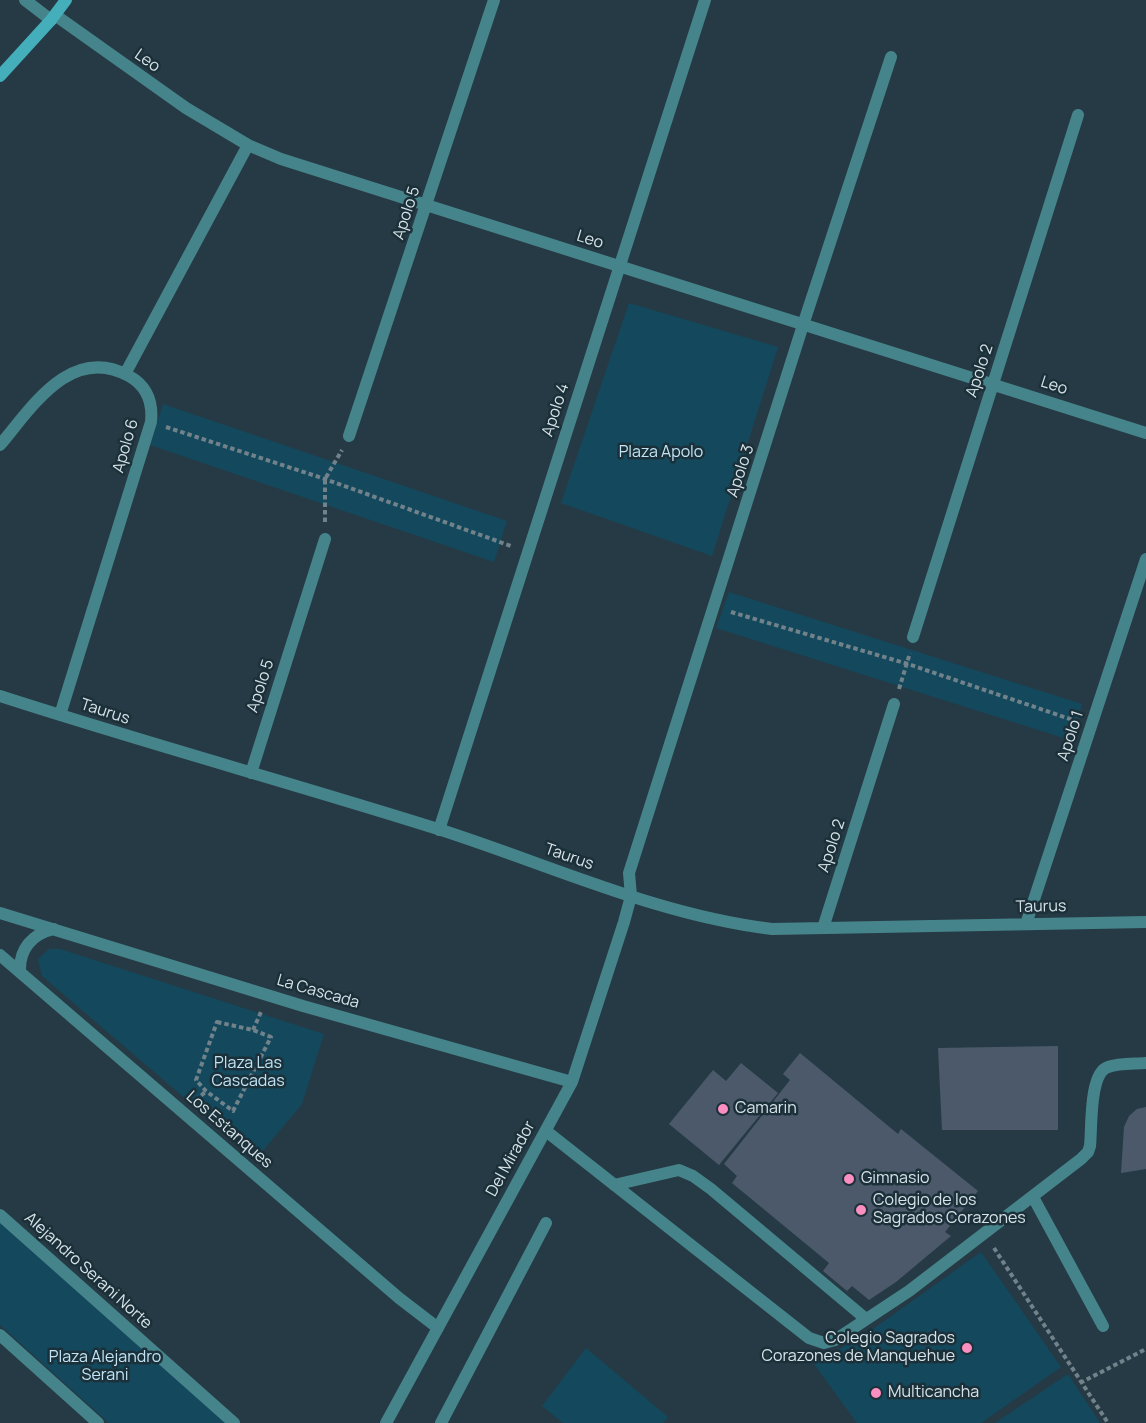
<!DOCTYPE html>
<style>
body{margin:0}
canvas{display:block;background:#253a44}
</style>
<canvas width="1146" height="1423"></canvas>
<script>
const context = document.querySelector('canvas').getContext('2d');
context.lineJoin = 'round';
function fill(path, color) {
  context.fillStyle = color;
  context.fill(path, 'evenodd');
}
function strokePath(path, color, width, dash) {
  context.strokeStyle = color;
  context.lineWidth = width;
  context.lineCap = dash ? 'butt' : 'round';
  context.setLineDash(dash || []);
  context.stroke(path);
}
function label(font, color, halo, rows, align = 'center') {
  context.font = font + ' Manrope,sans-serif';
  context.lineWidth = 5;
  context.setLineDash([]);
  context.textBaseline = 'middle';
  context.strokeStyle = halo;
  context.fillStyle = color;
  for (const [text, x, y, turn = 0] of rows) {
    context.save();
    context.translate(x, y);
    context.rotate((+turn || 0) * Math.PI / 180);
    context.textAlign = isNaN(turn) ? turn : align;
    if (halo) context.strokeText(text, 0, 0);
    context.fillText(text, 0, 0);
    context.restore();
  }
}
const green = new Path2D(`
 M629,303L778,347L712,556L561,503Z
 M163,404L507,521L494,562L150,445Z
 M729,592L1082,704L1073,741L716,628Z
 M49,949H60L324,1034L302,1104L256,1159L42,976L38,959Z
 M0,1222L229,1423H109L0,1325Z
 M981,1252L1061,1367L981,1423H857L814,1364L873,1329Z
 M586,1348L668,1417L663,1423H563L542,1406Z
 M1068,1374L1100,1423H995Z`);
const building = new Path2D(`
 M1058,1046V1130H942L938,1048Z
 M800,1053L898,1134L901,1129L978,1191L945,1232L951,1236L896,1282L869,1300L852,1286L847,1291L823,1271L829,1263L732,1183L737,1176L724,1164L790,1080L783,1074Z
 M741,1063L778,1093L719,1165L669,1124L713,1070L726,1081Z
 M1146,1107V1169L1121,1173L1124,1127L1129,1116L1137,1109Z`);
const path = new Path2D(`
 M166,427L325,479L511,546
 M325,522V479L342,450
 M731,612L908,664L1076,721
 M899,689L910,653
 M217,1022L253,1030L271,1037L233,1111L206,1091L196,1080Z
 M253,1030L261,1012
 M196,1101L206,1091
 M994,1248L1108,1423
 M1080,1383L1146,1349`);
const lane = new Path2D(`
 M546,1131L809,1338L824,1343L835,1340L909,1291L1081,1159L1088,1152L1090,1146C1092,1128 1089,1073 1108,1067C1119,1063 1134,1064 1146,1063
 M614,1185L679,1170L693,1176L711,1189L866,1319
 M1033,1197L1103,1326
 M441,1423L546,1223`);
const street = new Path2D(`
 M25,0L51,20
 M55,15L186,108L248,145L281,159L1146,433
 M125,374L248,145
 M349,436L494,0
 M0,445C32,407 71,344 129,376C147,386 153,402 151,422L60,715
 M913,637L1078,115
 M0,696C145,743 292,783 438,829C548,864 656,915 772,929L1146,922
 M251,773L325,539
 M439,830L705,0
 M0,913L303,1006L572,1082
 M1026,924L1146,559
 M823,928L894,704
 M0,955L399,1298L438,1328
 M20,972C19,949 32,934 54,929
 M0,1215L234,1423
 M0,1335L98,1423
 M386,1423L572,1082L624,922L631,896L629,873L803,325L891,57`);
const secondary = new Path2D(`
 M0,76L51,20L66,0`);
const markers = [
 [723,1109,6,"#fc8fc1"],
 [849,1179,6,"#fc8fc1"],
 [861,1210,6,"#fc8fc1"],
 [967,1348,6,"#fc8fc1"],
 [876,1393,6,"#fc8fc1"]
];
const streetNames = [
 ["Leo",147,61,35],
 ["Apolo 5",407,213,-72],
 ["Leo",590,240,17],
 ["Apolo 2",980,371,-72],
 ["Leo",1054,386,18],
 ["Apolo 4",556,410,-72],
 ["Apolo 6",126,446,-74],
 ["Apolo 3",741,471,-72],
 ["Apolo 5",261,686,-72],
 ["Taurus",105,712,18],
 ["Apolo 1",1071,736,-72],
 ["Apolo 2",832,846,-72],
 ["Taurus",569,857,19],
 ["Taurus",1041,907,-1],
 ["La Cascada",318,992,16],
 ["Los Estanques",229,1130,41],
 ["Del Mirador",511,1159,-61],
 ["Alejandro Serani Norte",88,1271,42]
];
const parkNames = [
 ["Plaza Apolo",661,453],
 ["Plaza Las",248,1064],
 ["Cascadas",248,1082],
 ["Plaza Alejandro",105,1358],
 ["Serani",105,1376]
];
const poiNames = [
 ["Camarin",735,1109],
 ["Gimnasio",861,1179],
 ["Colegio de los",873,1201],
 ["Sagrados Corazones",873,1219],
 ["Colegio Sagrados",955,1339,"right"],
 ["Corazones de Manquehue",955,1357,"right"],
 ["Multicancha",888,1393]
];
fill(green, '#13485d');
fill(building, '#4c596a');
strokePath(path, '#71828a', 4, [4.5, 3]);
strokePath(lane, '#46848b', 12);
strokePath(street, '#46848b', 12);
strokePath(secondary, '#44afbb', 12);
for (const [x, y, r, color] of markers) {
  const dot = new Path2D();
  dot.arc(x, y, r, 0, 2 * Math.PI);
  context.fillStyle = color;
  context.fill(dot);
  strokePath(dot, '#1b3039', 2);
}
label('16px', '#d7e3e9', '#1b3039', streetNames);
label('16px', '#c0e4f6', '#1b3039', parkNames);
label('16px', '#d7e3e9', '#1b3039', poiNames, 'left');
</script>
